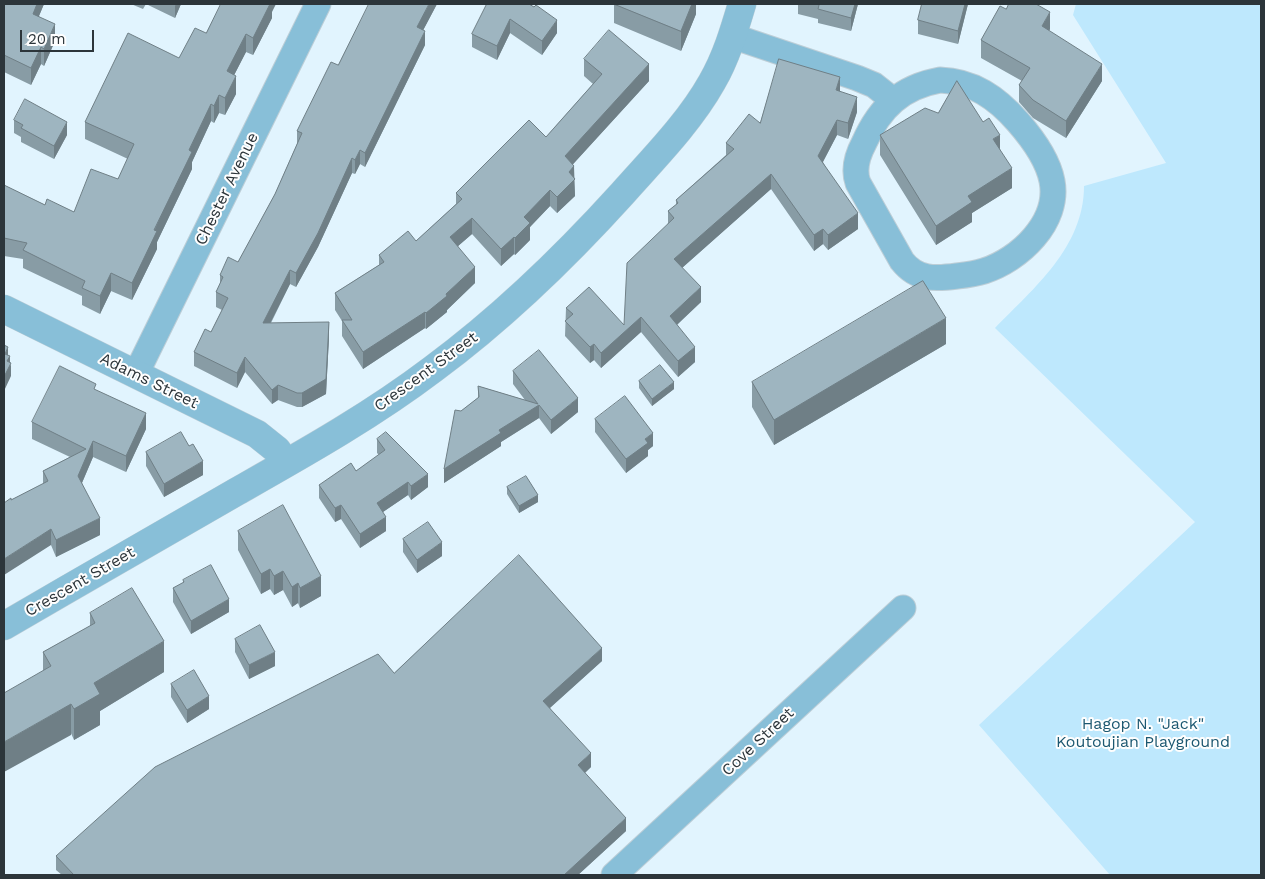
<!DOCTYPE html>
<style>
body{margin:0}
#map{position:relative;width:1265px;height:879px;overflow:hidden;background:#e1f4fe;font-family:"Work Sans",sans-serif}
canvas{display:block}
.frame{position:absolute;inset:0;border:5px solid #2c353a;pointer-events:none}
.scale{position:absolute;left:20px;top:30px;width:74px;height:22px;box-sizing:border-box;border:2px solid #2c353a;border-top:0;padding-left:6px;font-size:15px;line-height:18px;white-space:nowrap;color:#2c353a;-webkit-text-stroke:4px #fefefe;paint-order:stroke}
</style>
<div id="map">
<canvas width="1265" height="879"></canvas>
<div class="frame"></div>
<div class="scale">20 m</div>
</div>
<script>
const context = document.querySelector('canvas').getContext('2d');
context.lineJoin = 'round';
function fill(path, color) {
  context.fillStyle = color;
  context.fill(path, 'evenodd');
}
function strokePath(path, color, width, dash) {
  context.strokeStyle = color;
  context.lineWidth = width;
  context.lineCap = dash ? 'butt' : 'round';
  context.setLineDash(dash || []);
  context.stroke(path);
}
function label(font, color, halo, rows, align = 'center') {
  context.font = font + ' "Work Sans",sans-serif';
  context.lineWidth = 4;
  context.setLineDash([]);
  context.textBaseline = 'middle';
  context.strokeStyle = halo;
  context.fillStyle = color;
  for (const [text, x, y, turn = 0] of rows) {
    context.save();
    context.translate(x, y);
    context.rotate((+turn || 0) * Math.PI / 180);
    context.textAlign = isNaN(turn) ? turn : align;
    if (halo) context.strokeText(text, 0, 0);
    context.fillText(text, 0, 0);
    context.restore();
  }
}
const green = new Path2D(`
 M1076,4H1261V875H1110L979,725L1195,522L995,328C1034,288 1084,247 1084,186L1166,163L1073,15Z`);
const minor = new Path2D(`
 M732,36L857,78L874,85L893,100
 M940,80C973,81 997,98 1018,122C1032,138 1048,160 1052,181C1060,222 1019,260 984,271C975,274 966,275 957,276C935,279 917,280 902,261L858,183C853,169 857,156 864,143C880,107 902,87 940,80Z
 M136,374L318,4
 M614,875L903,608`);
const tertiary = new Path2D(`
 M4,309L257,434L277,450L286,463
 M4,626C81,581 158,537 236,492C303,454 371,416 433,369C502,318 564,258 622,194C653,159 689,123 712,82C726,58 734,31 742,4`);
const wall = new Path2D(`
 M4,4H44L39,16L55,41L44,66L41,64L31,85L4,72Z
 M131,4H181L175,18L146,4L143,9Z
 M437,4L423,30L425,45L365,167L360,164L355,174L352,173L318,247L296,287L290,284L271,323L329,337L326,394L302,407H297L278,400L272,404L245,372L237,388L194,366V352L211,332L222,310L216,307V292L220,284V275L238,262L275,194L297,144V131L338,65Z
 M487,4L557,33L542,55L510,33L497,60L472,47V34Z
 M614,4H696V14L681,51L614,23Z
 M798,4H858L851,31L818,23V19L798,14Z
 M922,4H968L958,44L918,34V20Z
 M1006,9L1050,29L1049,31L1102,81L1066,138L1033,118L1019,102V85L1022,81L981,58V40Z
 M272,12V18L253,55L246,52L234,75L236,94L225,115L219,113L214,123L211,121L192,162V169L157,242V249L132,300L111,291L100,314L82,305V296L23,268V259L4,256V185L45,205L74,212L118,179L128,159L85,139V122L179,58L206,33Z
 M584,59L649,81L573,164L575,196L557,213L550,206L530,227V240L515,255L514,254L501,266L472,234L458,246L475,283L447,310V312L426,329L425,328L363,369L342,336V321L335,310V293L379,265V255L416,241L456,204V193L546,137L593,84L584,76Z
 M840,91L857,112L848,139L837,135L823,162L858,229L828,250L823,244L814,251L771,189L682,268L701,302L677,325L695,362L678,377L641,332L601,368L594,360L590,363L565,336L566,308L624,325L668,223V211L676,205V200L726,155V143L760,123Z
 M14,120L67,135L54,159L21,142V137L14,133Z
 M880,135L1000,149L1012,188L972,213V222L936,245L880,155Z
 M946,344L774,445L752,407V382Z
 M513,371L578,412L551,434L539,418L501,442V446L444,483L461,411L478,398V386L525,400L513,384Z
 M639,381L674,389L652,406L639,388Z
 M96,390L146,429L126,472L93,457L82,483L100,535L56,557L51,545L11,500L43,484V471L70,457L32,439V422Z
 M595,419L653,446L648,450V456L626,473L595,432Z
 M377,439L428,487L411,500L408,495L383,512L386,531L360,548L341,519L335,522L319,498V485L356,471L379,455L377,453Z
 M146,452L203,475L164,497L146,466Z
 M507,487L538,502L519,513L507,494Z
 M238,531L321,596L300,608L298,603L292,607L283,590L274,595L270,589L261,594L238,550Z
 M403,539L442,556L417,573L403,552Z
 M183,580L229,612L191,634L173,602V588L183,583Z
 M90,613L164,672L100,711V725L74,740L43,670V652L90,626Z
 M235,639L275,666L249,679L235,652Z
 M602,661L550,708L591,767L585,773L626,831L578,875H62L56,870V856L394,673Z
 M171,684L209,709L187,723L171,697Z`);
const shadedWall = new Path2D(`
 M37,4H44L33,30V14Z
 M176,4H181L175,18V6Z
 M269,4H276L272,12V18L253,55V38Z
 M429,4H437L417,42V27Z
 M692,4H696V14L681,51V31Z
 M855,4H858L851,31V18Z
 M965,4H968L958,44V31Z
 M1050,12V29L1042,43V26Z
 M510,19V33L497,60V46Z
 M557,20V33L542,55V41Z
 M55,24V41L44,66V49Z
 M425,31V45L365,167V153Z
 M246,34V52L227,89V71Z
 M41,47V64L31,85V68Z
 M649,64V81L565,173V156Z
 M1102,64V81L1066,138V121Z
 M236,76V94L225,115V98Z
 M840,77V92L836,90Z
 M219,95V113L214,123V106Z
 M857,97V112L848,139V123Z
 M211,104V121L192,162V169L157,242V249L132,300V283L189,150Z
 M837,120V135L818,171V156Z
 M67,122V135L54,159V146Z
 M1000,135V155L993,139Z
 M360,150V164L355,174V160Z
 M352,158V173L318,247L296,287V273Z
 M574,166L575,196L557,213V197L569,172Z
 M1012,168V188L972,213V222L936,245V226L968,196Z
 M771,174V189L674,275V259Z
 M550,190V206L530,227V240L515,255V238L524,217Z
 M858,213V229L828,250V235Z
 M472,218V234L450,253V237Z
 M823,229V244L814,251V235Z
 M514,237V254L501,266V249Z
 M475,267V283L447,310V312L426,329V313Z
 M290,270V284L263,337V323Z
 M111,273V291L100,314V296Z
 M701,287V302L670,331V316Z
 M425,312V328L363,369V352Z
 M641,317V332L601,368V353Z
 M946,318V344L774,445V420Z
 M329,322V337L326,394L302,407V393Z
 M594,344V360L590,363V347Z
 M8,347V358L10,356V366L11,363V376L4,391L5,354Z
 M695,347V362L678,377V361Z
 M245,357V372L237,388V373Z
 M674,382V389L652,406V399Z
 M278,385V400L272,404V390Z
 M578,398V412L551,434V420Z
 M539,405V418L501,442V446L444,483V469L499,430Z
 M146,413V429L126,472V456Z
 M653,433V446L648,450V456L626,473V459L645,439Z
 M93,441V457L78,492V476Z
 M203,461V475L164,497V484Z
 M428,474V487L411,500V486Z
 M408,482V495L377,516V503Z
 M538,495V502L519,513V506Z
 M341,505V519L335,522V508Z
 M386,517V531L360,548V534Z
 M100,518V535L56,557V540Z
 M51,529V545L4,575V559Z
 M442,542V556L417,573V560Z
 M270,569V589L261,594V574Z
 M283,571V590L274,595V576Z
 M321,576V596L300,608V588Z
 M298,583V603L292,607V587Z
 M229,599V612L191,634V621Z
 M164,641V672L100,711V725L74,740V709L94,683Z
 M602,648V661L543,714V701Z
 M275,652V666L249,679V665Z
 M209,696V709L187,723V710Z
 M71,704V735L4,772V742Z
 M591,753V767L578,779V765Z
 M626,818V831L578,875H564Z`);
const building = new Path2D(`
 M4,4H37L33,14L55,24L44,49L41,47L31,68L4,55Z
 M221,4H270L253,38L246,34L227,71L236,76L225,98L219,95L214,106L211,104L189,150L192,152L154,230L157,231L132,283L111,273L100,296L82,288L85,281L23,250L27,243L4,238V185L45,205L47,199L74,212L91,169L118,179L134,144L85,122L128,33L179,58L195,28L206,33Z
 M369,4H429L417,27L425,31L365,153L360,150L355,160L352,158L318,233L296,273L290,270L263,323L329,322L326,379L302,393H297L278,385L272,390L245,357L237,373L194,352L205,329L211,332L228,298L216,292L223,277L220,275L228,257L238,262L275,194L302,133L297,131L331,62L338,65Z
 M487,4H529L534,7L536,5L557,20L542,41L510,19L497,46L472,34Z
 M614,4H692L681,31Z
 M812,4H855L851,18L818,9L819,5Z
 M922,4H965L958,31L918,20Z
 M1009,4H1036L1050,12L1042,26L1102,64L1066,121L1033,100L1019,85L1030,68L981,40L1000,6L1006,9Z
 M609,30L649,64L565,156L574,166L569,172L575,179L557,197L550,190L524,217L530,223L515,238L514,237L501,249L472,218L450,237L475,267L446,294L447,296L426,313L425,312L363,352L342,320H352L335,293L384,262L379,255L408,231L416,241L462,199L456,193L529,120L546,137L602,74L584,59Z
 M779,59L840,77L836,90L857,97L848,123L837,120L818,156L858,213L828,235L823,229L814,235L771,174L674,259L701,287L670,316L695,347L678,361L641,317L601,353L594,344L590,347L565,321L573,314L566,308L589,287L624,325L627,263L674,218L668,211L678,203L676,200L734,149L726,143L749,114L760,123Z
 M957,81L983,122L989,118L1000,135L993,139L1012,168L968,196L972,202L936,226L880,135L925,108L938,113Z
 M25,99L67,122L54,146L21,128L23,125L14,120Z
 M923,281L946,318L774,420L752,382Z
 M4,345L8,347L5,354L10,356L7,361L11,363L4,377Z
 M539,350L578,398L551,420L539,405L499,430L501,433L444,469L455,410L461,411L479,397L478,386L538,404L513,371Z
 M660,365L674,382L652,399L639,381Z
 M60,366L96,384L94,389L146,413L126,456L93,441L78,476L100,518L56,540L51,529L4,559V503L11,498V500L48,481L43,471L86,449L32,422Z
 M625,396L653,433L645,439L648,443L626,459L595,419Z
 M181,432L189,446L193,444L203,461L164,484L146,452Z
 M386,432L428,474L411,486L408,482L377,503L386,517L360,534L341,505L335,508L319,485L351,463L356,471L385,450L377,439Z
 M526,476L538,495L519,506L507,487Z
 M283,505L321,576L300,588L298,583L292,587L283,571L274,576L270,569L261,574L238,531Z
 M428,522L442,542L417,560L403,539Z
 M519,555L602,648L543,701L591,753L578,765L626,818L564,875H74L56,856L155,767L378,654L394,673Z
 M211,565L229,599L191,621L173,588L184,582L183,580Z
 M132,588L164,641L94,683L100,694L74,709L71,704L4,742V693L51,666L43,652L95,623L90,613Z
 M260,625L275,652L249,665L235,639Z
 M194,670L209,696L187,710L171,684Z`);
const streetNames = [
 ["Chester Avenue",227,189,-64],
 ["Crescent Street",426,372,-36],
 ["Adams Street",149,381,26],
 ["Crescent Street",80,582,-30],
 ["Cove Street",758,742,-43]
];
const parkNames = [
 ["Hagop N. \"Jack\"",1143,724],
 ["Koutoujian Playground",1143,742]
];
fill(green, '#bee8fd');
strokePath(minor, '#bdced7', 27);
strokePath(tertiary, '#bdced7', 29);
strokePath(minor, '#88bfd8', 25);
strokePath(tertiary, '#88bfd8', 28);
fill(wall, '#889ca5');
fill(shadedWall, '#6f7f86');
fill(building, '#9eb5c0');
strokePath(building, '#6f7f86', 1);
label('16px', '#2c353a', '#fefefe', streetNames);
label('16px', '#1c5871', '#fefefe', parkNames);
</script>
